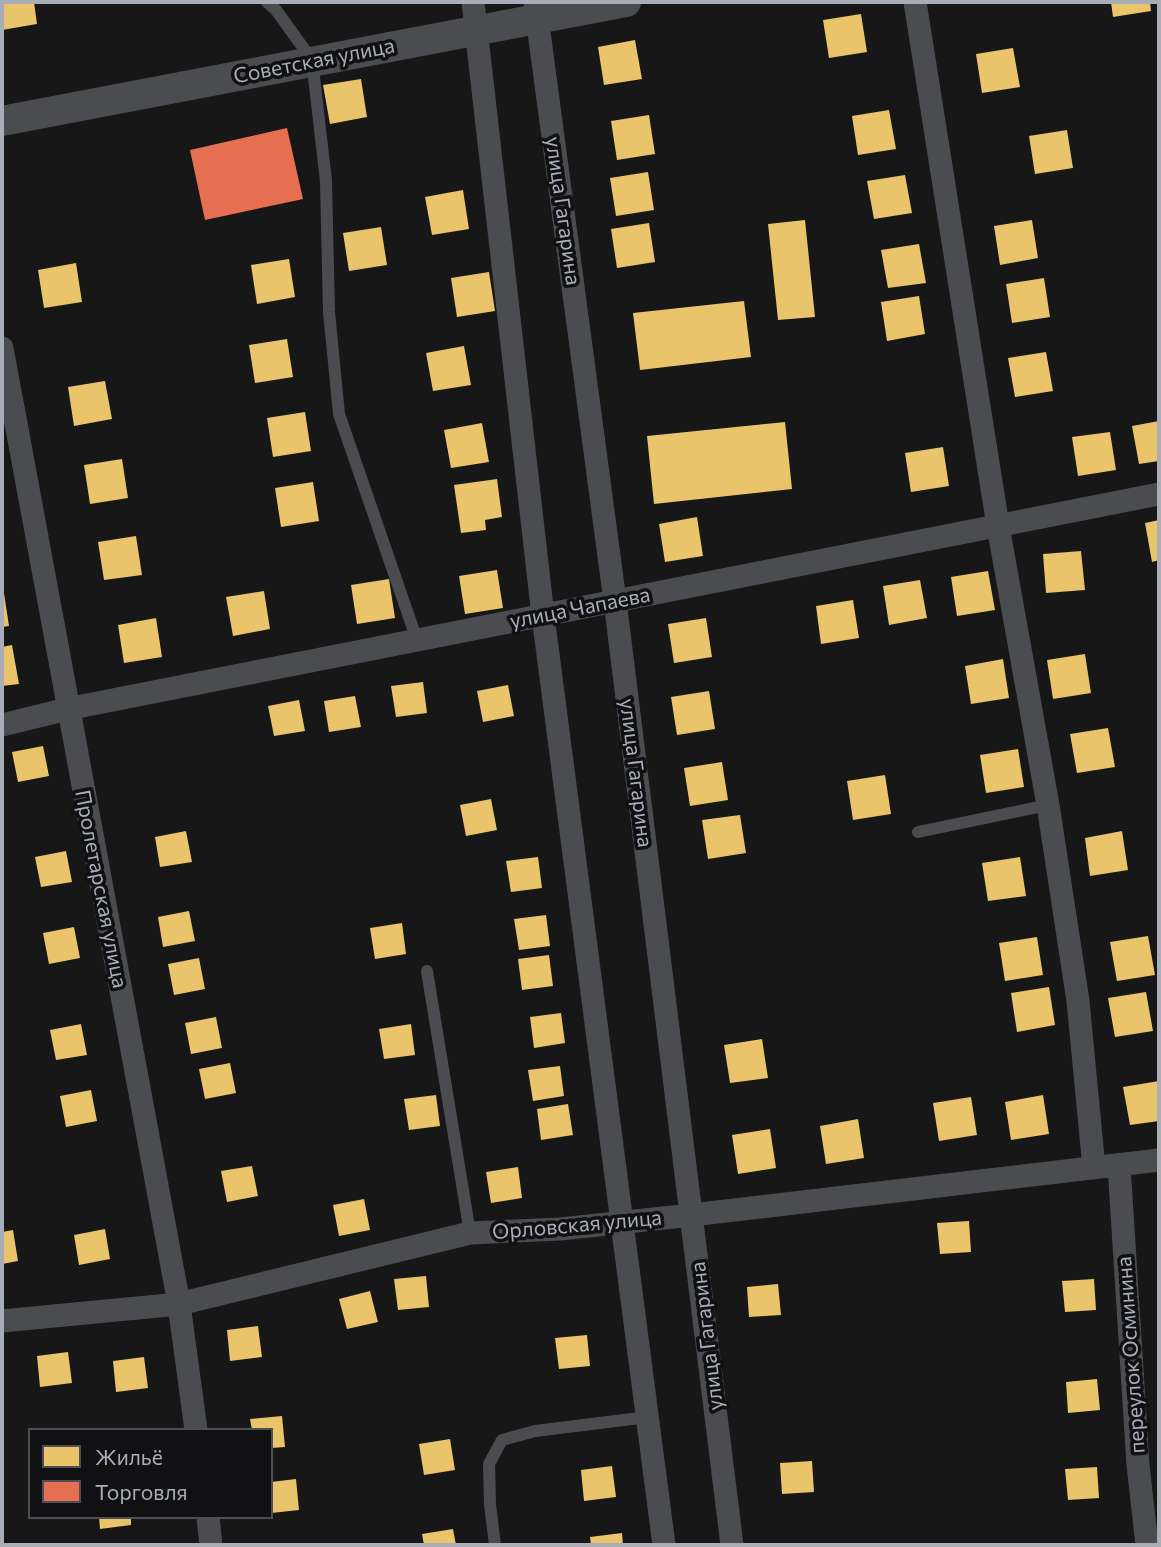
<!DOCTYPE html>
<meta charset="utf-8">
<style>
body{margin:0}
#map{position:relative;width:1161px;height:1547px;overflow:hidden;background:#171717;font-family:Commissioner,sans-serif}
canvas{display:block}
.frame{position:absolute;inset:0;border:4px solid #a8adb8;pointer-events:none}
.legend{position:absolute;left:28px;top:1428px;width:245px;height:91px;box-sizing:border-box;background:#111113;border:2px solid #4d4f55;margin:0;padding:9px 12px;list-style:none;font-size:21px;color:#a8adb8}
.legend li{display:flex;align-items:center;gap:14px;height:35px}
.legend b{width:35px;border:2px solid #4d4f55}
</style>
<div id="map">
<canvas width="1161" height="1547"></canvas>
<div class="frame"></div>
<ul class="legend">
<li><b style="height:19px;background:#e9c46a"></b>Жильё</li>
<li><b style="height:19px;background:#e76f51"></b>Торговля</li>
</ul>
</div>
<script>
const context = document.querySelector('canvas').getContext('2d');
context.lineJoin = 'round';
function fill(path, color) {
  context.fillStyle = color;
  context.fill(path, 'evenodd');
}
function strokePath(path, color, width, dash) {
  context.strokeStyle = color;
  context.lineWidth = width;
  context.lineCap = dash ? 'butt' : 'round';
  context.setLineDash(dash || []);
  context.stroke(path);
}
function label(font, color, halo, rows, align = 'center') {
  context.font = font + ' Commissioner,sans-serif';
  context.lineWidth = 7;
  context.setLineDash([]);
  context.textBaseline = 'middle';
  context.strokeStyle = halo;
  context.fillStyle = color;
  for (const [text, x, y, turn = 0] of rows) {
    context.save();
    context.translate(x, y);
    context.rotate((+turn || 0) * Math.PI / 180);
    context.textAlign = isNaN(turn) ? turn : align;
    if (halo) context.strokeText(text, 0, 0);
    context.fillText(text, 0, 0);
    context.restore();
  }
}
const homes = new Path2D(`
 M2,2H34L37,24L2,30Z
 M1111,2H1150L1151,11L1113,17Z
 M861,14L867,52L829,58L823,20Z
 M635,40L642,79L604,85L598,47Z
 M1013,48L1020,87L982,93L976,54Z
 M361,79L367,117L330,124L323,85Z
 M889,110L896,149L858,155L852,116Z
 M649,115L655,154L617,160L611,121Z
 M1067,130L1073,168L1035,174L1029,136Z
 M648,172L654,210L616,216L610,178Z
 M905,175L912,213L874,219L867,181Z
 M463,190L469,229L432,235L425,197Z
 M805,220L815,317L778,320L768,224Z
 M1032,220L1038,258L1000,265L994,226Z
 M649,223L655,262L617,268L611,229Z
 M381,227L387,265L349,271L343,233Z
 M919,244L926,283L888,288L881,250Z
 M289,259L295,297L257,304L251,265Z
 M76,263L82,302L44,308L38,270Z
 M489,272L495,311L457,317L451,278Z
 M1044,278L1050,317L1012,323L1006,284Z
 M919,296L925,334L887,341L881,302Z
 M744,301L751,357L640,370L633,313Z
 M287,339L293,377L255,383L249,345Z
 M464,346L471,385L433,391L426,353Z
 M1046,352L1053,391L1015,397L1008,358Z
 M105,381L112,419L74,426L68,387Z
 M305,412L311,451L273,457L267,418Z
 M1159,421V461L1139,464L1132,426Z
 M785,422L792,489L654,504L647,436Z
 M482,423L489,462L451,468L444,430Z
 M1110,432L1116,470L1078,476L1072,437Z
 M943,447L949,486L911,492L905,453Z
 M122,459L128,498L90,504L84,465Z
 M497,479L502,517L485,520L486,530L461,533L454,485Z
 M313,482L319,521L281,527L275,488Z
 M697,517L703,556L665,562L659,524Z
 M1159,520V560L1152,562L1145,523Z
 M136,536L142,575L104,580L98,542Z
 M1081,551L1085,590L1046,593L1043,554Z
 M497,570L503,608L465,614L459,576Z
 M988,571L995,610L957,616L951,577Z
 M389,579L395,618L357,624L351,585Z
 M920,580L927,618L889,625L883,586Z
 M3,587L9,626L2,627V588Z
 M264,591L270,629L233,636L226,597Z
 M853,600L859,638L821,644L816,606Z
 M156,618L162,657L124,663L118,625Z
 M706,618L712,657L674,663L668,624Z
 M12,645L19,684L2,686V647Z
 M1085,654L1091,693L1053,699L1047,660Z
 M1003,659L1009,698L971,704L965,666Z
 M423,682L427,713L396,717L391,686Z
 M508,685L514,716L483,722L477,691Z
 M709,691L715,729L677,735L671,697Z
 M355,696L361,727L329,732L324,701Z
 M299,700L305,731L274,736L268,706Z
 M1108,728L1115,767L1077,773L1070,734Z
 M43,746L49,776L18,782L12,752Z
 M1018,749L1024,787L986,793L980,755Z
 M722,762L728,800L690,806L684,768Z
 M885,775L891,814L853,820L847,781Z
 M491,799L497,830L466,836L460,805Z
 M740,815L746,853L708,859L702,820Z
 M186,831L192,862L160,867L155,837Z
 M1122,831L1128,870L1090,876L1085,838Z
 M66,851L72,882L41,887L35,857Z
 M538,857L542,888L511,892L506,861Z
 M1020,857L1026,896L988,901L982,863Z
 M189,911L195,941L163,947L158,917Z
 M546,915L550,946L519,950L514,919Z
 M402,923L406,954L375,959L370,928Z
 M74,927L80,958L49,964L43,933Z
 M1148,936L1155,975L1117,981L1110,942Z
 M1037,937L1043,975L1005,981L999,943Z
 M549,955L553,986L522,990L518,959Z
 M199,958L205,989L174,995L168,964Z
 M1049,987L1055,1025L1017,1032L1011,993Z
 M1146,992L1153,1031L1115,1037L1108,998Z
 M561,1013L565,1043L534,1048L530,1017Z
 M216,1017L222,1048L191,1054L185,1023Z
 M81,1024L87,1055L56,1060L50,1030Z
 M411,1024L415,1055L384,1059L379,1029Z
 M762,1039L768,1078L730,1083L724,1045Z
 M230,1063L236,1093L205,1099L199,1069Z
 M560,1066L564,1096L533,1101L528,1070Z
 M1159,1081V1121L1130,1125L1123,1087Z
 M91,1090L97,1121L66,1127L60,1096Z
 M436,1095L440,1126L409,1130L404,1099Z
 M1043,1095L1049,1134L1011,1140L1005,1102Z
 M971,1097L977,1135L939,1141L933,1103Z
 M568,1104L573,1135L541,1140L537,1109Z
 M858,1119L864,1158L826,1164L820,1126Z
 M770,1129L776,1168L738,1174L732,1135Z
 M252,1166L258,1196L227,1202L221,1171Z
 M518,1167L522,1198L491,1203L486,1172Z
 M364,1199L370,1230L339,1236L333,1205Z
 M969,1221L971,1252L940,1254L937,1223Z
 M105,1229L110,1259L79,1265L74,1235Z
 M13,1230L18,1261L2,1264V1232Z
 M426,1276L429,1307L398,1310L394,1279Z
 M1094,1279L1096,1310L1065,1312L1062,1281Z
 M778,1284L781,1315L749,1317L747,1287Z
 M370,1291L378,1322L347,1329L339,1299Z
 M258,1326L262,1357L230,1361L227,1330Z
 M587,1335L590,1366L559,1369L555,1338Z
 M68,1352L72,1383L40,1387L37,1356Z
 M144,1357L148,1388L116,1392L113,1361Z
 M1097,1379L1100,1410L1068,1413L1066,1382Z
 M282,1416L285,1447L271,1448V1430H252L250,1419Z
 M450,1439L455,1470L424,1475L419,1444Z
 M812,1461L814,1492L782,1494L780,1463Z
 M612,1466L616,1497L584,1501L581,1470Z
 M1097,1467L1099,1498L1068,1500L1065,1469Z
 M296,1479L299,1510L271,1513V1482Z
 M99,1517H131V1525L100,1529Z
 M453,1529L456,1545H424L422,1534Z
 M622,1533L623,1545H591L590,1537Z`);
const shops = new Path2D(`
 M287,128L303,199L205,220L190,150Z`);
const service = new Path2D(`
 M267,2L276,10L312,60L326,181L329,312L339,414L417,640
 M918,832L1048,805
 M427,971L470,1233
 M495,1545L490,1504L489,1464L502,1440L535,1431L648,1417`);
const minor = new Path2D(`
 M473,2L543,616L664,1545
 M535,2L615,601L732,1545
 M915,2L998,526L1048,805L1078,1001L1094,1168
 M2,348L179,1304L196,1430
 M2,725L67,709L1159,494
 M1119,1165L1138,1465L1147,1545
 M2,1321L179,1304L470,1233L560,1229L692,1215L1159,1160
 M208,1517L211,1545`);
const tertiary = new Path2D(`
 M2,121L626,2`);
const streetNames = [
 ["Советская улица",314,61,-11],
 ["улица Гагарина",563,211,82],
 ["улица Чапаева",580,608,-11],
 ["улица Гагарина",636,773,83],
 ["Пролетарская улица",101,889,79],
 ["Орловская улица",577,1225,-5],
 ["улица Гагарина",707,1336,-97],
 ["переулок Осминина",1131,1355,-94]
];
fill(homes, '#e9c46a');
fill(shops, '#e76f51');
strokePath(service, '#4b4c50', 12);
strokePath(minor, '#4b4c50', 23);
strokePath(tertiary, '#4b4c50', 30);
label('21px', '#a8adb8', '#111113', streetNames);
</script>
